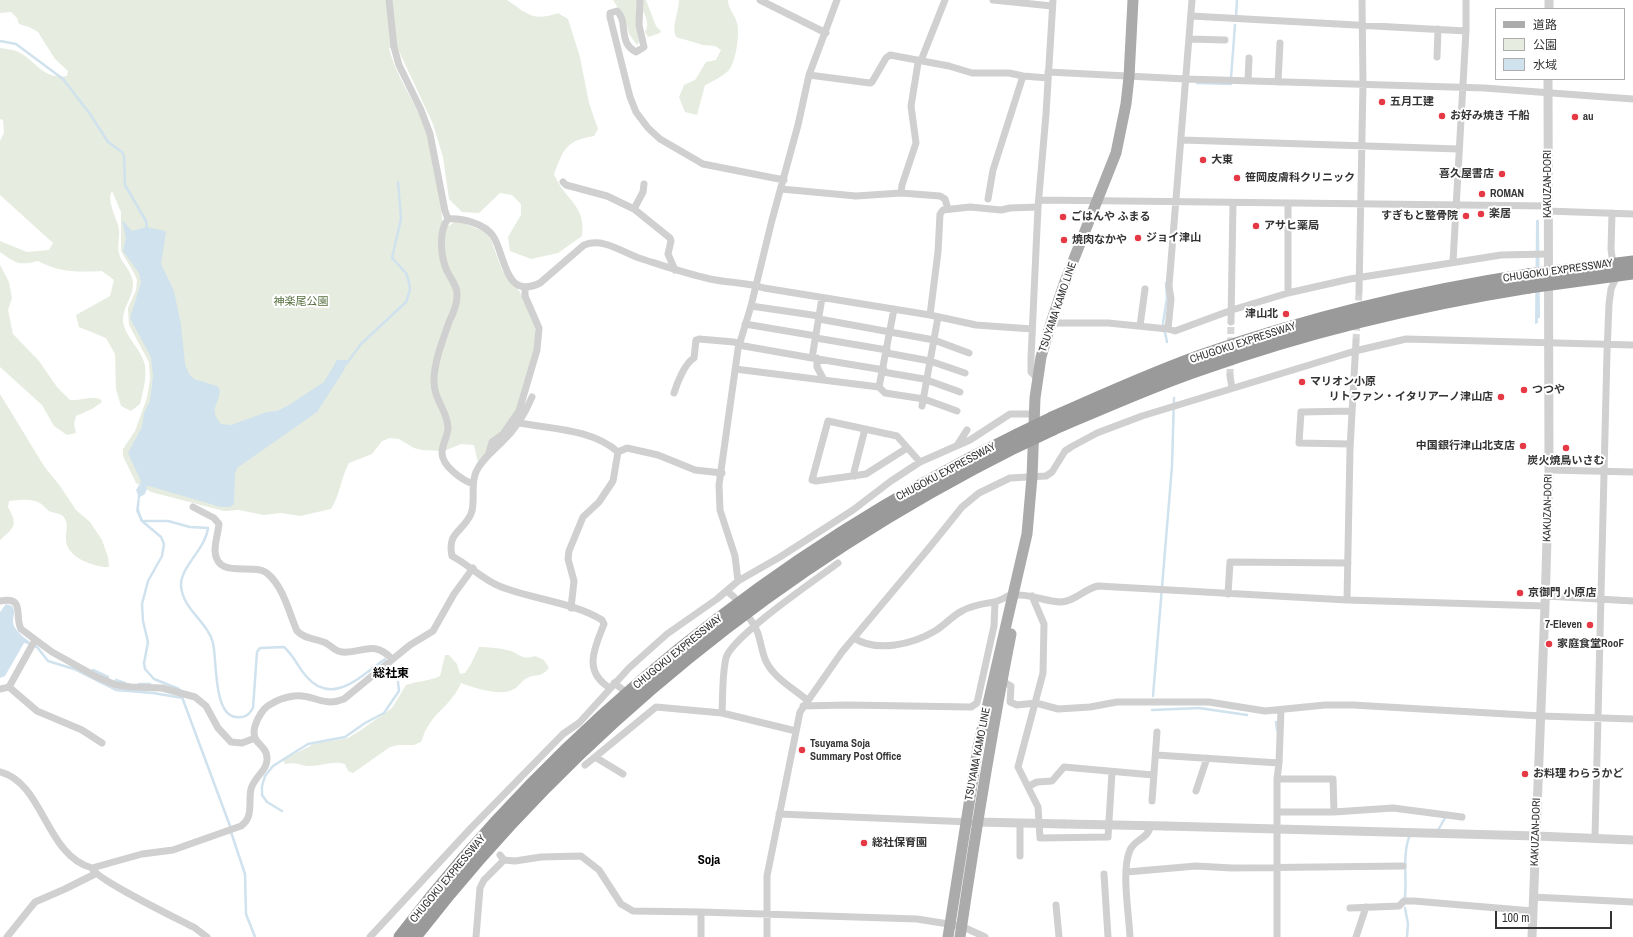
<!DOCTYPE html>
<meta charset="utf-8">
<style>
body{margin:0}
#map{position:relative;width:1633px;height:937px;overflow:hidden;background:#fff;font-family:"Archivo Narrow","Noto Sans JP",sans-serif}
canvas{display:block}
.legend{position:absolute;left:1495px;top:8px;width:130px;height:72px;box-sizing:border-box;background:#fff;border:1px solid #adadad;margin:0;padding:5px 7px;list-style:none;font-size:12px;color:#333}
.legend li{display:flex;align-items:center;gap:8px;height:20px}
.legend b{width:20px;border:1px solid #adadad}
.scale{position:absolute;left:1495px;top:911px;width:117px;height:18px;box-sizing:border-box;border:2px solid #333;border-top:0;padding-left:5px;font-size:12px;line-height:14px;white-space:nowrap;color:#333;-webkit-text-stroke:3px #fff;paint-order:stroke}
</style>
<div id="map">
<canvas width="1633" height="937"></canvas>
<ul class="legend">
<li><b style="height:5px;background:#ababab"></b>道路</li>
<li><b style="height:11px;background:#e6ecdf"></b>公園</li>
<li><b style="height:11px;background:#cfe2ee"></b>水域</li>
</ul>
<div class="scale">100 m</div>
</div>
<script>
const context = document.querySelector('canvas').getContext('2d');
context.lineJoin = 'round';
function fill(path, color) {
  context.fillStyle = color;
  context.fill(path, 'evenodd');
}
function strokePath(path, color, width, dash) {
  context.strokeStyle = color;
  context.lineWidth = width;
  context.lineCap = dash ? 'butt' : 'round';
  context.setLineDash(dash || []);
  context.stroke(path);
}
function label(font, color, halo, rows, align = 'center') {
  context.font = font + ' "Archivo Narrow","Noto Sans JP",sans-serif';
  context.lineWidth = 4;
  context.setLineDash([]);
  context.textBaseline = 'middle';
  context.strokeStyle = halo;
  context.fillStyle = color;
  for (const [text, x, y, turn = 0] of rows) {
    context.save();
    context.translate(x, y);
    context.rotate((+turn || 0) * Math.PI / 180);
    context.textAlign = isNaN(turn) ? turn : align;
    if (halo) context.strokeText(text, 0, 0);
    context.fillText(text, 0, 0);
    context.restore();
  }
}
const green = new Path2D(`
 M0,0H507C528,14 532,22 558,13L568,19L580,57L589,103L598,129L594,136C565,141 564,149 554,174C565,201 586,204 582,236L558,253L531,259L510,251L508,237L521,215V204L512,195L500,193L479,213L462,212L449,199L443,157L433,124L398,49L389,48C395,73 411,96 422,120C432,141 442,198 442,221L449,226L454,222H461L485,232L491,240L502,270L520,292L535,327V345L521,403L487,454L478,463L474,445L461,444L444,451L422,450L414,448L399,439L390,438L382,441L372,454L349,463C341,477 340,495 331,509L300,516L281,513L264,515L239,510L224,511L151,492L136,483L123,456V449L135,431L147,398L150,379L149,362L129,325L128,308L136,290L137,280L134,273L121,251V212L112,191C106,201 117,218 119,229C120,237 117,246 119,253C120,262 132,270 133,283C134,297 122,307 123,321C125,337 140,348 144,362C148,375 143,391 140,404L131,411L121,406L116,389L115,354L106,338L79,327L76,315L110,296L114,280L102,271C77,272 61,273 38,261C19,266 16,263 0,252V241L27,252L49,250L53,243L0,195V141L4,133L3,120L0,119V48C5,49 11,49 16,51C36,59 41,80 67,76L68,71L55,59L38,32L29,27L19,24L17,18L11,12L0,13Z
 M613,0H646L656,26L661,31L660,33L648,37L645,32C650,25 646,17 642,9L638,33L639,42L637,45L629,34L625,19Z
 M679,0H728C728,9 735,15 737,23C740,33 736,62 729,70C723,76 714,81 705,85L697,115L685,112L679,97L684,85L695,80L706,62L716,60L721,50L715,46L703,45L676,37C671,25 679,13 679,0Z
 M0,265L9,282L12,298L8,310L13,334L39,361L57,387L70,400C81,401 90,396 100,399L102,402L92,409L76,416L74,424L76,433L67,435L54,426L42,405L0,367Z
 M0,394L44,466L60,486L76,510L90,522L102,540L108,557L109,567C95,568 66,557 66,540C65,533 69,526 65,519C62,512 55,514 49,511C46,509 43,505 40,503C31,498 19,500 9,501L8,507C18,525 15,527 0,540Z
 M479,647C489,647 501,648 511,651C522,656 523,660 535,656L544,660L549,668C539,679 537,673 527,678C521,681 518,688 512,690C500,696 474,688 461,683C452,704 437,710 427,728C424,732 423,738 421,742L414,745H398L390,747L353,773L348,771L345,764C332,760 320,767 307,766C296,764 297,762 285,764L283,760L314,744L348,738L361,730L392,708L406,685C417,681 430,681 440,676L445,655H449L457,664L460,674L465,673L471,664Z`);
const water = new Path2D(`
 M122,220L132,231L147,227L165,231L166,232L161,264L174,291L181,325L185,364L189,374L194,379L217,386L220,390C219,406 208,408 221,424L231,425L267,412L277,411L289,405L324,382L337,360H348L344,370L317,412L237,468L235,474L234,504L230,507H221L149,486L145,487L147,488L145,494L140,497L139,509L143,521L141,522L136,511L138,495L136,490L139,485L141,486L140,484L141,481L128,453L142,427L144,413L150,401L153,376L151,357L130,318L141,283L139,273L123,251L126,238Z
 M1536,220H1539L1540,318H1538V323L1535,324Z
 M6,604L12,606C16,612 13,615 13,622C13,629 24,638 29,641L28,643H24L5,676L0,678V612Z`);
const stream = new Path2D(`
 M1236,16L1237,0
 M0,41L16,44L63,79L90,114L108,142L122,152L124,156L125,185L146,221L147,230
 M1231,78L1235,25
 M1197,83L1231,84
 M1166,283L1167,298L1163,323L1167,342
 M347,363L361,344L406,302L410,290L409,282L406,273L392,258L401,219L398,182
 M141,518L142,521L161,537L164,544L162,556L148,581L142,604L143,621L148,642L144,663L145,669L154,679L179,689L230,826
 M144,521H168L190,527L208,528C205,550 181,566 181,585C182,609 208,622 213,643C217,659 213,715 236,717C245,718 249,715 253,708L257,652L260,648L284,647C295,657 297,666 306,676C332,707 361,676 385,659
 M26,642L37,647L48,661L74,669L116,690L153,693L183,698
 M93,670L108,677
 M116,680L125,683
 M139,684H150
 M1153,696L1172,466L1174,398
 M1152,710L1199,708L1247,715
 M1276,722L1277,730
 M282,811L267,802L262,795V786L265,776L273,766L308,744L345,737L365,723L384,713L399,691L398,682
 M231,832L245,874L246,914L255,937
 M1437,832L1445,818
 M1405,897C1407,877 1402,853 1410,835
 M1405,908L1408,924L1407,937`);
const minorTunnel = new Path2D(`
 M1358,311L1359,292
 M1356,341L1357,321
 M1230,376L1231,322`);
const minor = new Path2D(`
 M389,0L394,47L399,65L421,110L430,134L445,211L448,219
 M640,0L639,25L644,47L636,52C617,42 629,22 617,11L610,13V17L630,97L636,112L648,128L660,139L703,164L784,180
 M760,0L826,33
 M945,0L922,58L918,63L911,106L916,143L902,185L901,193L940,196L945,199L948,209
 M993,0L1052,6
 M1191,16L1466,31
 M1189,39L1225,40
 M1437,57L1438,29
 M1048,72L1186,79L1484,88L1633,99
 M809,75L870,83L872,82L886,58L890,55L949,66L972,73H1009L1023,76L1048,78
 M1248,81L1249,58
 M1278,82L1280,43
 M1182,140L1459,149
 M563,182L566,185L607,196L634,209L670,238L671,241L668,254L675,270
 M781,189L856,196L901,193
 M988,199L993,170L1023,76
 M1039,200L1547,206
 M634,209L643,192L644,184
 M1547,211L1633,214
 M1453,262L1466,31V0
 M1359,292L1363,84L1362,0
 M1288,293V203
 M822,298L812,358L884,370
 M751,306L819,316
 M930,315L938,252L940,214L943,210L970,207L1001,210L1010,208L1038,207
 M819,319L934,340L969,353
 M1231,322L1233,203
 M1051,323H1108L1168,329L1175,331L1232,310L1288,293L1350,279L1501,255L1547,254
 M745,324L816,336
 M1140,326L1145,289
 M1168,329L1171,299L1169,286L1192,0
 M816,338L887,350
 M887,353L930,361L965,373
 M817,358V367L824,380
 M735,369L879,387L894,309
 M883,372L924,379L960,392
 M1230,376L1232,388
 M1038,379L1031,372V358L1038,207L1046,114L1053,0
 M879,387L885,393L924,399L957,411
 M674,393C677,383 685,363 694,358L696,340L699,339L734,342L744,346L812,358
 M532,397C525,414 516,429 502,442C493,451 481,460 476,472C470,485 476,502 471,514C462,533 447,532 452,556C469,565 482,579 499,586C530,599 573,602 602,620L604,624C595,647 582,671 610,688
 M922,406L938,317
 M520,423C552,429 592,429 618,452L613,481L599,502L583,517L569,551L568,559L574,581L571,608
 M958,444L967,430
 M1350,444L1299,443L1301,412L1352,411
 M907,448L866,474L816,481L812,480L828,421L897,436L920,462
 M618,452L627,448L658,455L695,470L722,473
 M489,453L492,442L503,434L519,411L537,350L539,328L525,296V287
 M1549,470L1633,472
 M855,476L854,472L865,429
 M473,484C462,480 442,466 442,453C442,444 448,436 448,427C447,409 433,400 434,378C435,359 443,340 449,322C453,314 457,305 457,296C458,287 451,279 447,271C441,258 438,231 448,219C463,218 485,224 493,236C505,253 504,301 540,283L584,245C604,237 623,253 642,259C664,266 687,274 710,279C728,283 746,282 764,288L930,315L976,325L1032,329
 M193,507L214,518L219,524C218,533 215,542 215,551C217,581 254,561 268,574C284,588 289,613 297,631C306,640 316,638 326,643C331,646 336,652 342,652C362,654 373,639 392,659
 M738,581L735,556L720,510L719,485L738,349L751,306L772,220L798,125L809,75L837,0
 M727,591L734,597
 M1228,594L1230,562L1348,563
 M1032,596L1044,624L1043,673L1018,767L1038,807L1040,838L1108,837L1112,772
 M1546,596L1633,601
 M1347,600L1350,449L1356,341
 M0,601C26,596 14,616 21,629L52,652L97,677L116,685L131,687L162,688L195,697L206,706L218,728L231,742L242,743L255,738
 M750,619C761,633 759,643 765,659C772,677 793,688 807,700
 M854,638C877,653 913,644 935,631C945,625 952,616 962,611C972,605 983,604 994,602C999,601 1004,598 1008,596C1027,592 1042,601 1060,602C1074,602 1084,589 1098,586L1347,600L1545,606
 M1002,681L1011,686L1010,702L1017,705L1036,703L1058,709L1090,707L1117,702H1209L1265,711L1325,705H1353L1541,716L1633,719
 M614,683L622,689
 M9,687L37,711L82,730L102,743
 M0,689L9,687L35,640
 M803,706L847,705L971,707L977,703L994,626L995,602
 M722,713C723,695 722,675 726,658C731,637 818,578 838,563
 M1156,755L1279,763
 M595,757L656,707L722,713L796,731
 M585,765L595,757L623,774
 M0,772C44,783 45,855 92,868L142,854L173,850L241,826C254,817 248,803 251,789C254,777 268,770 267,758C267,748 258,745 255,738C251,727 262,708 271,704C277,700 287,697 294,696C313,693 322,708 344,699L410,645L433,631L454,594L473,568
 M1277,779H1333L1334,812
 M1029,786L1037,782L1052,781L1064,767L1153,775
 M1196,791L1207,758
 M1152,801L1157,732
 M1277,812H1334L1393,808L1462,817
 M779,814L970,822
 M1595,838L1607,353L1609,304L1611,289L1615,280L1611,249L1612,213
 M500,855L504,860L515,861L541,857L581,856L599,870L621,904L633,911L701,912L917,919L961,926L985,937
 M1020,856V823
 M92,868C95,879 180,920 195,928L207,937
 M1127,872L1196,866L1232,868L1403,866
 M1104,874L1108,937
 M1533,897L1633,902
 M1056,905L1059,937
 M1350,908L1399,906L1404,901H1414L1533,911
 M701,912V937
 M7,937L35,902L65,889L95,874
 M370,937L471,828L563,734L579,723L629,668L667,634L717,599L738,581L780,557L853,510L891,481L920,462L970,440L1010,414H1035
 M476,937L480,888L484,880L504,860
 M767,937V876L800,712L842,652L929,548L962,507L979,493L1010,478L1046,476L1052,472L1065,451L1071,447L1097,433L1142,416L1355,351L1406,339L1633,345
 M1130,937C1129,914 1121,870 1130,850C1135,839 1147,839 1150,828
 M1277,937V779L1279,763L1281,710
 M1356,937L1366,907`);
const tertiary = new Path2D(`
 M1549,9V0
 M977,822L1064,824
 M1166,826L1536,836L1633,840
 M1532,937L1545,606L1549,470L1548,79`);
const primary = new Path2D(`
 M948,937L978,747L1027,534L1032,477L1035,398L1041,357L1051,323L1064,284L1116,153L1126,104L1129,77L1133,0
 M960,937C975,836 991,735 1011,634`);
const motorway = new Path2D(`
 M1052,418C1101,396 1150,374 1200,356C1307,319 1416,292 1528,275
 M1053,429C1102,408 1151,386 1201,369C1308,331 1417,305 1529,287
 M400,937C562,724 777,551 1017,435
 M415,937C575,730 783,563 1017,446`);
const tertiaryBridge = new Path2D(`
 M1064,824L1166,826`);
const motorwayBridge = new Path2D(`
 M1528,275L1633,262
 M1529,287L1633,273
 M1017,435L1052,418
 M1017,446L1053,429`);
const markers = [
 [1382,102,4,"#e63946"],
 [1442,116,4,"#e63946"],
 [1575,117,4,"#e63946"],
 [1203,160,4,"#e63946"],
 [1502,174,4,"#e63946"],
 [1237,178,4,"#e63946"],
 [1482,194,4,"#e63946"],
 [1481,214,4,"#e63946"],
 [1466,216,4,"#e63946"],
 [1063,217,4,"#e63946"],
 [1256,226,4,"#e63946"],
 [1138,238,4,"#e63946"],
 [1064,240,4,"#e63946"],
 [1286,314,4,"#e63946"],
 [1302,382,4,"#e63946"],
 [1524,390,4,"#e63946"],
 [1501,397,4,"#e63946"],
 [1523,446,4,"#e63946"],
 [1566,448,4,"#e63946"],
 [1520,593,4,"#e63946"],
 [1590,625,4,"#e63946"],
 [1549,644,4,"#e63946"],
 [802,750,4,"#e63946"],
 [1525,774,4,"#e63946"],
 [864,843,4,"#e63946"]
];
const poiNames = [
 ["五月工建",1390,102],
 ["お好み焼き 千船",1450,116],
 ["au",1583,117],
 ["大東",1211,160],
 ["喜久屋書店",1494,174,"right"],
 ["笹岡皮膚科クリニック",1245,178],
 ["ROMAN",1490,194],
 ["楽居",1489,214],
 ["すぎもと整骨院",1458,216,"right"],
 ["ごはんや ふまる",1071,217],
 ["アサヒ薬局",1264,226],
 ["ジョイ津山",1146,238],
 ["焼肉なかや",1072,240],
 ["津山北",1278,314,"right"],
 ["マリオン小原",1310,382],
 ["つつや",1532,390],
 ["リトファン・イタリアーノ津山店",1493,397,"right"],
 ["中国銀行津山北支店",1515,446,"right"],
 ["炭火焼鳥いさむ",1566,461,"center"],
 ["京御門 小原店",1528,593],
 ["7-Eleven",1582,625,"right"],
 ["家庭食堂RooF",1557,644],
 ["Tsuyama Soja",810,744],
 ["Summary Post Office",810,757],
 ["お料理 わらうかど",1533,774],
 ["総社保育園",872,843]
];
const streetNames = [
 ["KAKUZAN-DORI",1548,184,-90],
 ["CHUGOKU EXPRESSWAY",1558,271,-8],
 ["TSUYAMA KAMO LINE",1058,307,-71],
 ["CHUGOKU EXPRESSWAY",1243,343,-18],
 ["CHUGOKU EXPRESSWAY",946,472,-28],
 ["KAKUZAN-DORI",1548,508,-89],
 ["CHUGOKU EXPRESSWAY",678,652,-39],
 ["TSUYAMA KAMO LINE",978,754,-79],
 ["KAKUZAN-DORI",1536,832,-88],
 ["CHUGOKU EXPRESSWAY",448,879,-50]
];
const parkNames = [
 ["神楽尾公園",301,302]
];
const neighbourhoodNames = [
 ["総社東",391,674]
];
const quarterNames = [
 ["Soja",709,861]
];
fill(green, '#e6ecdf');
fill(water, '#cfe2ee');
strokePath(stream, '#cfe2ee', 2.5);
strokePath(minorTunnel, '#d6d6d6', 7, [7, 3.5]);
strokePath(minor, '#d0d0d0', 7);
strokePath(tertiary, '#d0d0d0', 9);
strokePath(primary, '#ababab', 11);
strokePath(motorway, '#9a9a9a', 13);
strokePath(tertiaryBridge, '#d0d0d0', 9);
strokePath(motorwayBridge, '#9a9a9a', 13);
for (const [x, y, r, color] of markers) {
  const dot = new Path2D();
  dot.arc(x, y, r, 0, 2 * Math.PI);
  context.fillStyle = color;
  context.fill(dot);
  strokePath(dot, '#fff', 1.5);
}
label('bold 11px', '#333', '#fff', poiNames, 'left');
label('11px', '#333', '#fff', streetNames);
label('11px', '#56703f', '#fff', parkNames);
label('bold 12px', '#000', '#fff', neighbourhoodNames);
label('bold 13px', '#000', '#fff', quarterNames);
</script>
